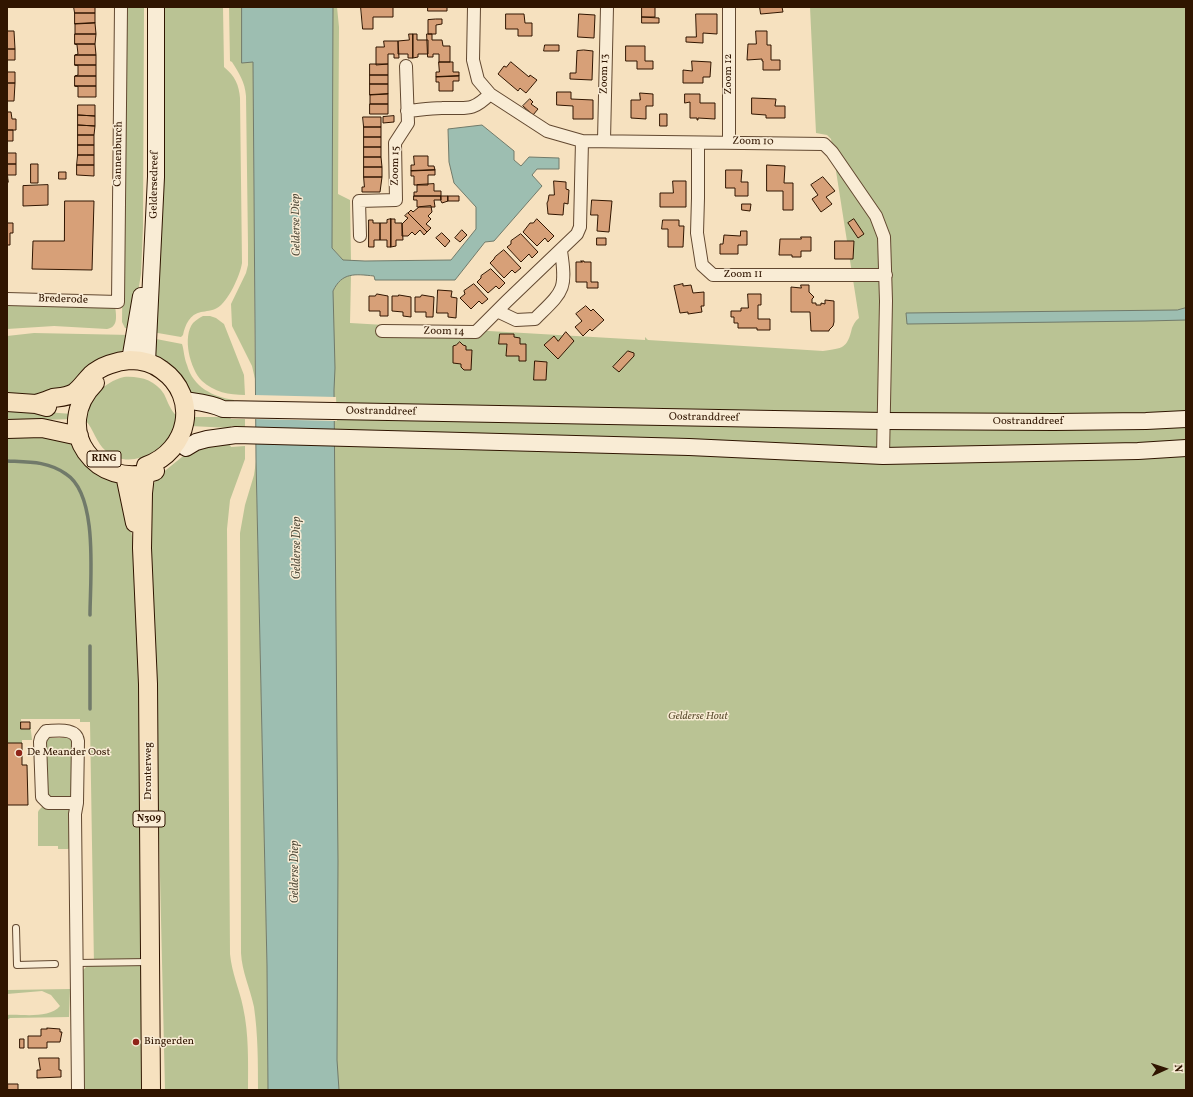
<!DOCTYPE html>
<style>
body{margin:0}
#map{position:relative;width:1193px;height:1097px;overflow:hidden;background:#f6e1bf;font-family:Vollkorn,serif}
canvas{display:block}
.frame{position:absolute;inset:0;border:8px solid #301500;pointer-events:none}
.north{position:absolute;left:1145px;top:1049px;width:40px;height:40px;-webkit-text-stroke:3px #f9ecd5;paint-order:stroke;rotate:87deg;font-size:11px;font-weight:700;line-height:16px;text-align:center;color:#301500}
.north::after{content:'';display:block;margin:auto;width:14px;height:18px;background:#301500;clip-path:polygon(50% 0,100% 100%,50% 72%,0 100%)}
</style>
<div id="map">
<canvas width="1193" height="1097"></canvas>
<div class="frame"></div>
<div class="north">N</div>
</div>
<script>
const context = document.querySelector('canvas').getContext('2d');
context.lineJoin = 'round';
function fill(path, color) {
  context.fillStyle = color;
  context.fill(path, 'evenodd');
}
function strokePath(path, color, width, dash) {
  context.strokeStyle = color;
  context.lineWidth = width;
  context.lineCap = dash ? 'butt' : 'round';
  context.setLineDash(dash || []);
  context.stroke(path);
}
function label(font, color, halo, rows, align = 'center') {
  context.font = font + ' Vollkorn,serif';
  context.lineWidth = 3;
  context.setLineDash([]);
  context.textBaseline = 'middle';
  context.strokeStyle = halo;
  context.fillStyle = color;
  for (const [text, x, y, turn = 0] of rows) {
    context.save();
    context.translate(x, y);
    context.rotate((+turn || 0) * Math.PI / 180);
    context.textAlign = isNaN(turn) ? turn : align;
    if (halo) context.strokeText(text, 0, 0);
    context.fillText(text, 0, 0);
    context.restore();
  }
}
const green = new Path2D(`
 M126,7H144L143,227L141,274L132,329L125,328L122,322Z
 M159,7H223L224,67C235,76 239,85 240,98L242,263C240,276 228,302 217,308C212,311 206,311 201,312C190,314 185,325 183,335L181,337L152,332Z
 M229,7H242V62H253L255,379L252,366L232,326L231,304L246,273L248,265V245L246,96C245,82 239,73 232,62L230,61Z
 M333,7H337L339,27L338,194L350,200L351,261L343,260L332,248Z
 M810,7H1186V1090H324L333,291C338,282 341,277 351,275L350,323L645,340V337L648,340L823,351C843,348 847,349 852,328C854,324 855,321 859,318L831,139L827,135L816,133Z
 M7,304L115,305C116,315 119,327 107,329L54,326L7,329Z
 M203,316H210L216,318L224,324L244,375L245,395C229,395 214,392 202,381C190,369 182,337 193,323C196,320 199,318 203,316Z
 M34,333L131,335L126,346L121,352L76,385L53,395L7,393V336Z
 M151,338L182,344C184,350 184,358 187,365C193,387 213,397 234,400V401L212,400L192,394L159,360L154,352Z
 M124,377C140,376 155,380 164,394C168,402 170,410 177,416C175,427 171,439 163,447C161,449 156,451 152,453C137,461 120,463 106,451C96,443 94,429 85,420C89,399 103,382 124,377Z
 M7,409L72,414L73,419L7,421Z
 M191,417H230L231,419H245V427L231,426V428L190,426Z
 M50,435L70,441L118,484L127,503L137,570L139,623L144,1090H83L82,971L87,966H94L90,722H80V719H21V722H30L32,740H22V743H7V436Z
 M229,443L231,447L245,446V459L230,500L227,529L230,954C232,974 239,988 243,1007C249,1034 248,1062 248,1090H165L154,619L150,540L152,486L161,474L193,448Z
 M256,461L267,966L268,1090H258C258,1062 258,1035 254,1007C250,988 242,972 241,953L240,533L245,505L254,475Z
 M47,738H69L72,741V794L69,798H48L44,742Z
 M42,807H67L70,810L71,847L68,849H58V846H38V812L39,810Z
 M70,989L69,1017L10,1018L7,1020V1015C23,1014 49,1019 60,1006L51,995L42,991L7,994V990Z`);
const water = new Path2D(`
 M242,7H333L332,248L343,260L365,261L451,260L476,229V207L454,183L449,162L448,129L482,125L514,151V160L521,166L529,157L559,158V169H537L532,175L542,186L494,241L485,242L455,280H375L374,276C355,274 342,272 333,291L335,368L334,390L338,861L337,1060L339,1090H268L267,966L256,460L253,62L242,63Z
 M1186,308V320L1146,321L907,324L906,313L1177,310Z`);
const pier = new Path2D(`
 M254,395L336,397L337,421L254,419Z`);
const stream = new Path2D(`
 M7,461C28,462 48,461 66,474C99,495 90,580 90,615
 M90,646V709`);
const building = new Path2D(`
 M74,7H95V13H75Z
 M361,7H393V17H373V29H363Z
 M428,7H447V11H428Z
 M642,7H655V17H642Z
 M760,7H782L783,12L761,14Z
 M75,13H95V23L75,24Z
 M506,14H524L525,23H532V36H518V29H506Z
 M579,14L595,15L594,38L578,37Z
 M696,14H717V34L703,33V43L686,42V37H696Z
 M642,17L659,18V23H642Z
 M436,19H442V24L436,25V34H428V20Z
 M95,23L96,34H75V24Z
 M7,31H14L15,49H7Z
 M756,31H767V45H771V60H780V70H763V61H762V59L747,60L748,44H756Z
 M75,34H96L95,44H75Z
 M409,34H413V58H408V54H398V41L409,40Z
 M413,34H417V40H428V54H418V57L413,58Z
 M427,34H432V40H442L443,46H450V62H439V54H433V57H428Z
 M384,41H398L399,58H394V54H388V64L376,65V47H384Z
 M75,44H95L96,55H75L78,54L77,45Z
 M545,45H559V51H544Z
 M626,46H645V61H653V69H637V61H626Z
 M7,49H15V60H7Z
 M584,50L593,51L592,80L570,79V73H576L577,51Z
 M75,55H96V65H75Z
 M692,61L711,62L710,77H703V83H683V70L692,71Z
 M439,62H453V72H459V76L436,77V72H439Z
 M511,62L529,77L530,75L537,80L526,93L521,89L520,88L518,91L498,74L504,66L506,67Z
 M370,64H388V75H370Z
 M75,65H96V76H75L78,75V66Z
 M7,72H15V83H7Z
 M370,75H388V84H370Z
 M75,76H96V86H75Z
 M459,76V81H453V91H439V82H436V77Z
 M7,83H15L14,101H7Z
 M370,84H388V94L370,95Z
 M75,86H96V97H78V87Z
 M557,92H571V99L593,100V119H573V106L557,105Z
 M640,93L653,94V106H646V119L631,118V100H640Z
 M388,94V104H370V95Z
 M685,94H700V103H715V119L698,118V120H697V118H690V102L685,103Z
 M752,98L776,99L775,106H785V118H766V115L752,114Z
 M530,99L533,102L531,104L538,109L533,115L523,106Z
 M370,104H388V114H370Z
 M78,105H95V116L78,115Z
 M7,112H11L12,119H16V130H7Z
 M660,114H667V126H660Z
 M78,115L95,116V126L78,125Z
 M394,116V122L383,123V117Z
 M363,117H381V127H364Z
 M78,125L95,126L94,135H78Z
 M364,127H381V137H364Z
 M7,130H13V141H7V147Z
 M78,135H94V145H78Z
 M364,137H381V147H364Z
 M78,145H94V155H78Z
 M7,147V153H16V164H7Z
 M364,147H381V157H364Z
 M78,155H94V165H77Z
 M414,156H428V166H434L435,170L411,171V165H414Z
 M364,157H381L382,167H364Z
 M7,164H16V175H7L8,182Z
 M31,164H38V183H31Z
 M77,165H94V176L77,175Z
 M767,165L785,166L784,183H793V210H783V191H767Z
 M364,167H382V177H364Z
 M435,170V175H428V185H414V176H411V171Z
 M726,170H742L741,182H748V196H735V188H726Z
 M59,172H66V179H59Z
 M364,177H382L380,192H362V187H364Z
 M823,177L835,191L826,197L832,204L821,212L812,199L818,195L811,185Z
 M554,181L566,182V189L569,190L568,204L564,203L563,215L548,214L547,203L548,201L549,195H554Z
 M673,181H686V207H660V193H673Z
 M434,184V191H441V196H414V192H417V185Z
 M48,185V205L23,206V186Z
 M414,196H441V200H434L435,207H417V200H414Z
 M441,196H448V201L442,203L441,201Z
 M448,196H459V201H448Z
 M592,200L612,201L609,232L597,231L598,215H591Z
 M65,201H94L92,270L32,269L33,241H64Z
 M742,204H751L750,211L742,210Z
 M431,206L432,212L428,216L431,219L426,224L431,228L427,232L408,213L411,210L413,212L419,207Z
 M408,213L427,232L424,235L420,230L415,235L412,232L408,236H402V224L408,218L405,216Z
 M391,219H395V223H402L403,240H396V246L391,247Z
 M391,219V247H387V240H380V223H387V220Z
 M537,219L554,236L548,242L545,238L537,246L523,232L530,223H533Z
 M854,219L864,234L858,238L848,223Z
 M369,220H373V223H380V240H374V247H369Z
 M663,220H679V226H684L683,247H668V229H662Z
 M7,223H13V233H10V245H7Z
 M462,230L467,235L460,242L455,238Z
 M741,231H747V245H738V254H720V244H723L724,235L740,236Z
 M442,233L450,241L445,247L436,238Z
 M521,234L538,252L532,258L529,254L521,262L507,247L511,244V241Z
 M801,237H811V251H801V257H792V255H779L780,239H801Z
 M597,238H606V245H597Z
 M835,241H854L853,259H835Z
 M504,250L521,268L515,273L512,270L504,278L490,263L494,259L495,257Z
 M581,261H584V262H591V282H598V288H587V282H576V262H582Z
 M491,269L505,283L499,289L496,286L488,293L477,282L481,278V276Z
 M474,284L488,299L482,304L479,301L471,309L460,298L465,294L464,291Z
 M683,284V286L691,285L693,293L704,292V306H701L702,312L688,314V312L680,313L674,286Z
 M801,285H809V292L814,297L812,299V303H816V305H821V303L825,304V300L834,301V322L833,326L829,330V331H811L810,312H791V287L801,288Z
 M438,290L452,291L451,297L457,298L456,318L448,317V313H437Z
 M377,294L388,296V316H380V311H369V296H375Z
 M748,294H761V305H758V319H770V330H757V328H738V323H734V317H731V311H741V308H748Z
 M399,295L411,297V317L403,316V312L392,311V296H398Z
 M422,295L434,297L433,317H426V312H415V297H420Z
 M586,306L591,311L593,309L604,320L592,331L590,329L583,336L575,327L582,321L576,314Z
 M566,332L574,341L558,359L544,345L554,336L558,341Z
 M500,334H514V337L520,338V344H526V361H519V356H506L507,344H499Z
 M460,342L463,345L466,346V350H472L471,370H464L461,367V364L453,363V346L456,345Z
 M628,351L634,353V356L619,372L613,367Z
 M535,361L547,362L546,380H534Z
 M21,722H30V729H21Z
 M7,743H22V765H27L28,805H7Z
 M47,1028L60,1029V1032H62L60,1042H47V1048H28V1036H41V1029H47Z
 M20,1039H24V1048H20Z
 M39,1058H59V1070H61V1077L37,1078V1070H40Z
 M8,1084H18V1090H8Z`);
const service = new Path2D(`
 M16,928L17,965L55,964
 M77,963L149,962`);
const minor = new Path2D(`
 M474,7L473,60L478,80L490,94L547,131L582,141L824,144L832,152L876,216L884,237L886,301L883,456
 M407,111C419,110 430,108 442,108C466,107 471,113 490,94
 M604,140L607,7
 M729,142V7
 M698,143V198L697,233L702,265L713,275H886
 M360,236L359,201L396,200L395,143L408,123L406,66
 M7,299L118,302L121,7
 M497,311L516,320L535,319C563,291 567,291 561,251
 M382,331L476,332L507,301L577,234L580,227L582,141
 M77,803H48L42,797L40,742L41,738L46,731C56,731 76,727 78,741L77,803L75,814L78,1090`);
const secondary = new Path2D(`
 M130,360L141,296
 M147,362L156,177V7
 M184,400C197,402 211,403 223,409L884,421L1054,422L1146,421L1186,419
 M186,448L196,442L207,439L236,435L689,447L883,456L1138,451L1186,448`);
const primary = new Path2D(`
 M95,383C50,428 96,492 155,471
 M7,402L36,404L47,407
 M36,404C42,402 48,400 53,398C61,397 67,397 74,393C81,388 85,381 91,375C101,366 117,361 130,360C142,360 153,363 162,370C200,397 189,451 146,466L143,493L142,548L148,684L151,1090
 M7,429L42,428L79,436
 M125,475L135,523`);
const markers = [
 [19,753,4,"#8f2418"],
 [136,1042,4,"#8f2418"]
];
const shields = [
 [104,459,34],
 [149,819,32]
];
const shieldNames = [
 ["RING",104,459],
 ["N309",149,819]
];
const streetNames = [
 ["Zoom 13",605,74,-89],
 ["Zoom 12",729,74,-90],
 ["Zoom 10",753,142,1],
 ["Cannenburch",119,154,-89],
 ["Zoom 15",396,166,-89],
 ["Geldersedreef",155,185,-89],
 ["Zoom 11",743,275],
 ["Brederode",63,300,2],
 ["Zoom 14",444,332,1],
 ["Oostranddreef",381,412,1],
 ["Oostranddreef",704,418,1],
 ["Oostranddreef",1028,422],
 ["Dronterweg",149,771,-90]
];
const parkNames = [
 ["Gelderse Hout",698,717]
];
const poiNames = [
 ["De Meander Oost",27,753],
 ["Bingerden",144,1042]
];
const waterNames = [
 ["Gelderse Diep",297,225,-91],
 ["Gelderse Diep",298,548,-90],
 ["Gelderse Diep",296,872,-90]
];
fill(green, '#bac394');
fill(water, '#9dbeb1');
strokePath(water, '#717a6a', 1);
fill(pier, '#f6e1bf');
strokePath(stream, '#717a6a', 3.5);
fill(building, '#d7a078');
strokePath(building, '#301500', 1);
strokePath(service, '#624830', 8);
strokePath(minor, '#624830', 14);
strokePath(secondary, '#301500', 18);
strokePath(primary, '#301500', 20);
strokePath(service, '#f9ecd5', 6);
strokePath(minor, '#f9ecd5', 12);
strokePath(secondary, '#f9ecd5', 16);
strokePath(primary, '#f6e1bf', 18);
for (const [x, y, r, color] of markers) {
  const dot = new Path2D();
  dot.arc(x, y, r, 0, 2 * Math.PI);
  context.fillStyle = color;
  context.fill(dot);
  strokePath(dot, '#f9ecd5', 1.5);
}
for (const [x, y, w] of shields) {
  const box = new Path2D();
  box.roundRect(x - w / 2, y - 8, w, 16, 3);
  context.fillStyle = '#f9ecd5';
  context.fill(box);
  strokePath(box, '#301500', 1);
}
label('bold 10px', '#301500', null, shieldNames);
label('11px', '#301500', '#f9ecd5', streetNames);
label('italic 11px', '#605234', '#f9ecd5', parkNames);
label('11px', '#301500', '#f9ecd5', poiNames, 'left');
label('italic 12px', '#56503e', '#f9ecd5', waterNames);
</script>
